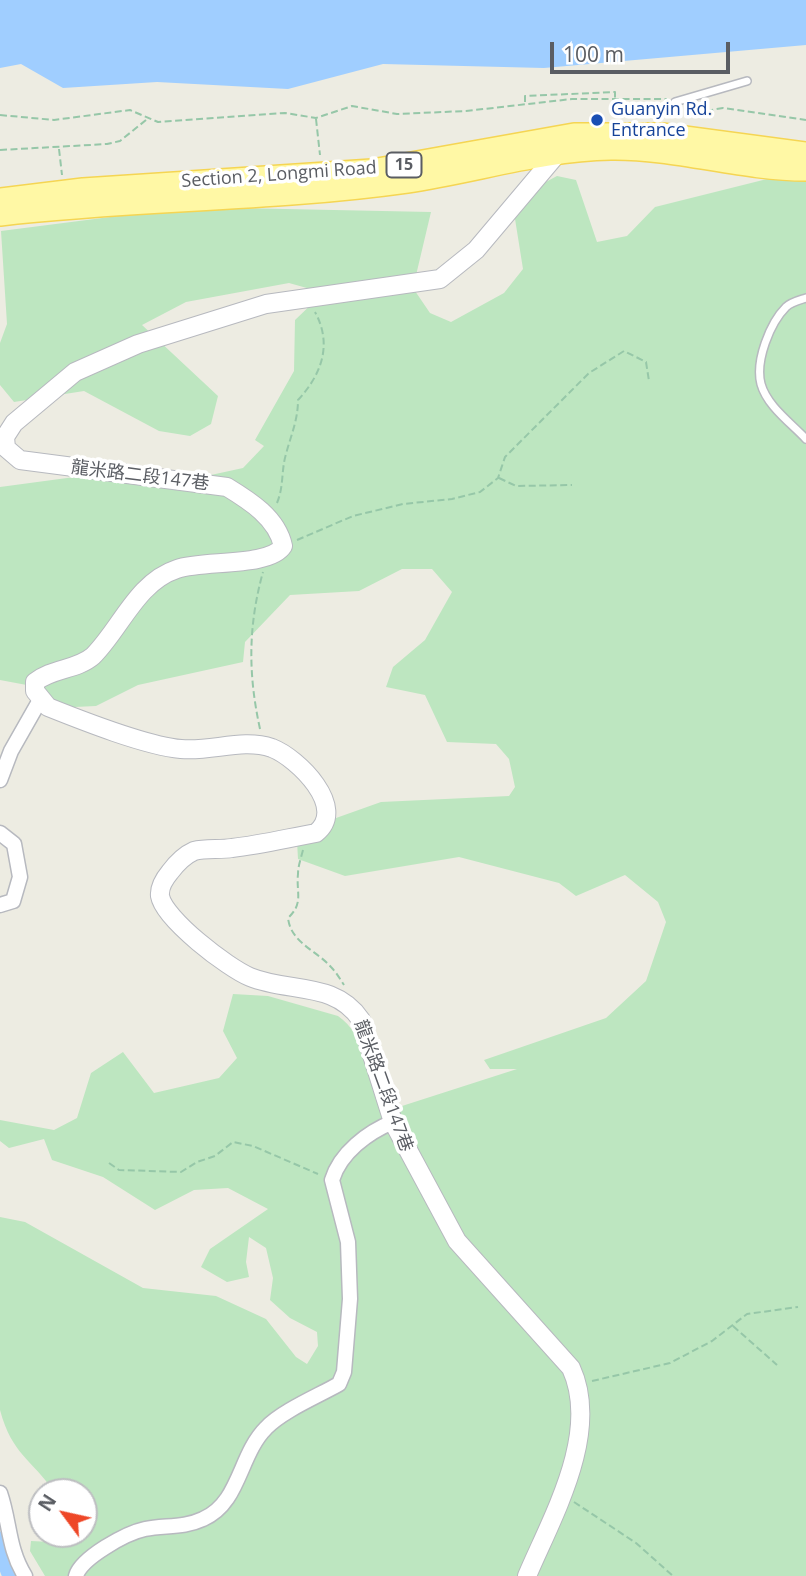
<!DOCTYPE html>
<meta charset="utf-8">
<style>
body{margin:0}
#map{position:relative;width:806px;height:1576px;overflow:hidden;background:#edece2;font-family:"Open Sans",sans-serif}
canvas{display:block}
.north{position:absolute;left:28px;top:1478px;width:70px;height:70px;box-sizing:border-box;background:#fff;border:2px solid #bdbec1;border-radius:50%;rotate:303deg;font-size:19px;font-weight:700;line-height:28px;text-align:center;color:#5a5d63}
.north::after{content:'';display:block;margin:auto;width:24px;height:32px;background:#ee4727;clip-path:polygon(50% 0,100% 100%,50% 72%,0 100%)}
.scale{position:absolute;left:550px;top:42px;width:180px;height:32px;box-sizing:border-box;border:4px solid #5a5d63;border-top:0;padding-left:9px;font-size:21px;line-height:24px;white-space:nowrap;color:#5a5d63;-webkit-text-stroke:5px #fff;paint-order:stroke}
</style>
<div id="map">
<canvas width="806" height="1576"></canvas>
<div class="north">N</div>
<div class="scale">100 m</div>
</div>
<script>
const context = document.querySelector('canvas').getContext('2d');
context.lineJoin = 'round';
function fill(path, color) {
  context.fillStyle = color;
  context.fill(path, 'evenodd');
}
function strokePath(path, color, width, dash) {
  context.strokeStyle = color;
  context.lineWidth = width;
  context.lineCap = dash ? 'butt' : 'round';
  context.setLineDash(dash || []);
  context.stroke(path);
}
function label(font, color, halo, rows, align = 'center') {
  context.font = font + ' "Open Sans","Noto Sans TC",sans-serif';
  context.lineWidth = 7;
  context.setLineDash([]);
  context.textBaseline = 'middle';
  context.strokeStyle = halo;
  context.fillStyle = color;
  for (const [text, x, y, turn = 0] of rows) {
    context.save();
    context.translate(x, y);
    context.rotate((+turn || 0) * Math.PI / 180);
    context.textAlign = isNaN(turn) ? turn : align;
    if (halo) context.strokeText(text, 0, 0);
    context.fillText(text, 0, 0);
    context.restore();
  }
}
const green = new Path2D(`
 M557,176L576,180L597,242L627,236L655,207L771,178L806,179V1576H45L30,1551L31,1541L51,1542L52,1534H84V1492H54C32,1459 12,1455 0,1410V1217L25,1222L143,1288L216,1296L266,1319L296,1357L307,1364L318,1346L317,1332L290,1318L270,1300L273,1278L266,1248L249,1237L246,1262L249,1277L227,1282L201,1267L210,1249L268,1209L228,1188L194,1190L155,1210L103,1177L52,1160L44,1139L9,1148L0,1141V1120L54,1130L77,1118L91,1073L123,1052L154,1093L219,1078L237,1058L223,1031L233,994L268,996L338,1016C365,1035 368,1070 376,1100L402,1106L517,1069H490L484,1060L606,1018L646,981L666,922L658,902L625,875L576,896L559,883L459,857L345,876L298,859L297,841L322,823L381,802L509,796L515,787L509,759L496,744L447,742L425,695L386,687L393,667L425,640L452,592L432,569H402L359,591L290,595L245,642L243,662L138,685L96,706L53,708L32,686L0,680V487L82,476L165,485L243,468L264,446L255,440L294,371L295,320L317,299L314,290L289,283L186,302L142,325L218,396L211,424L190,436L159,431L84,391L14,402L0,385V343L7,324L1,231L188,207L431,212L413,288L430,313L451,322L504,293L523,269L512,200Z`);
const water = new Path2D(`
 M0,0H806V45L544,68L383,64L288,89L157,82L63,88L21,64L0,68Z`);
const river = new Path2D(`
 M0,1542L13,1576`);
const path = new Path2D(`
 M525,102V96L615,92V98
 M686,110L694,113L723,108L806,120
 M0,115L54,120L130,110L158,122L285,113L316,118L352,106L397,114L466,111L572,99H667
 M665,118L666,107
 M316,119L320,155
 M59,149L62,175
 M0,150L107,144L120,141L146,120
 M499,478L516,486L572,485
 M277,503C284,486 281,471 286,454C291,435 298,420 298,400C321,375 333,345 315,312
 M297,540L353,516L403,504L452,499L480,492L498,478L505,457L589,373L624,351L646,362L649,381
 M260,729C248,674 248,626 263,572
 M303,850C301,858 298,866 298,874C296,893 304,903 288,918C291,943 316,950 331,967C336,972 340,979 344,985
 M109,1163L119,1170L181,1172L197,1162L215,1156L233,1142L253,1146L318,1174
 M733,1326L777,1365
 M592,1381L670,1363L712,1341L747,1314L798,1307
 M574,1502L636,1543L673,1576`);
const service = new Path2D(`
 M675,102L747,81
 M806,298C800,300 791,302 786,307C770,323 755,361 761,384C767,406 791,423 806,439`);
const minor = new Path2D(`
 M0,780L11,751L40,700
 M0,833L14,844L20,877L13,901L0,905
 M0,1493C10,1522 8,1549 25,1576
 M76,1576C81,1558 126,1533 145,1529C164,1525 184,1528 203,1519C240,1503 239,1455 266,1428C282,1411 318,1396 339,1384L344,1372L350,1299L348,1242L332,1180C340,1153 368,1132 393,1122`);
const tertiary = new Path2D(`
 M527,1576C552,1517 601,1433 571,1368L457,1241L393,1122L361,1020C335,981 289,993 250,977C228,968 164,919 160,896C159,887 165,878 170,872C176,864 185,855 194,851C206,848 220,850 232,848C260,845 288,838 316,833C348,808 298,758 272,748C242,738 212,752 181,749C146,746 83,721 48,707L35,691V682C52,668 77,670 93,656C121,628 137,582 177,569C203,560 270,567 283,546C277,518 250,501 227,487L20,460L6,448L5,437L14,423L75,372L138,344L266,304L440,279L476,250L557,154L556,147`);
const primary = new Path2D(`
 M0,199L83,189L372,170L574,134H662L806,153
 M0,215C135,199 272,201 407,182C475,172 543,150 611,149C677,148 740,170 806,170`);
const markers = [
 [597,120,7,"#1a4fb4"]
];
const shields = [
 [404,165,35]
];
const shieldNames = [
 ["15",404,165]
];
const transitNames = [
 ["Guanyin Rd.",611,110],
 ["Entrance",611,131]
];
const streetNames = [
 ["Section 2, Longmi Road",279,175,-4],
 ["龍米路二段147巷",140,476,7],
 ["龍米路二段147巷",383,1086,70]
];
fill(green, '#bde6c0');
fill(water, '#a0ceff');
strokePath(river, '#a0ceff', 21);
strokePath(service, '#b7b9bf', 10);
strokePath(minor, '#b7b9bf', 17);
strokePath(tertiary, '#b7b9bf', 20);
strokePath(primary, '#f5d553', 24);
strokePath(path, '#96c7a8', 2, [7, 3.5]);
strokePath(service, '#fff', 7);
strokePath(minor, '#fff', 14);
strokePath(tertiary, '#fff', 18);
strokePath(primary, '#fff8a5', 21);
for (const [x, y, r, color] of markers) {
  const dot = new Path2D();
  dot.arc(x, y, r, 0, 2 * Math.PI);
  context.fillStyle = color;
  context.fill(dot);
  strokePath(dot, '#fff', 2.5);
}
for (const [x, y, w] of shields) {
  const box = new Path2D();
  box.roundRect(x - w / 2, y - 12.5, w, 25, 5);
  context.fillStyle = '#fff';
  context.fill(box);
  strokePath(box, '#5a5d63', 2);
}
label('bold 16px', '#5a5d63', null, shieldNames);
label('18px', '#164399', '#fff', transitNames, 'left');
label('18px', '#5a5d63', '#fff', streetNames);
</script>
